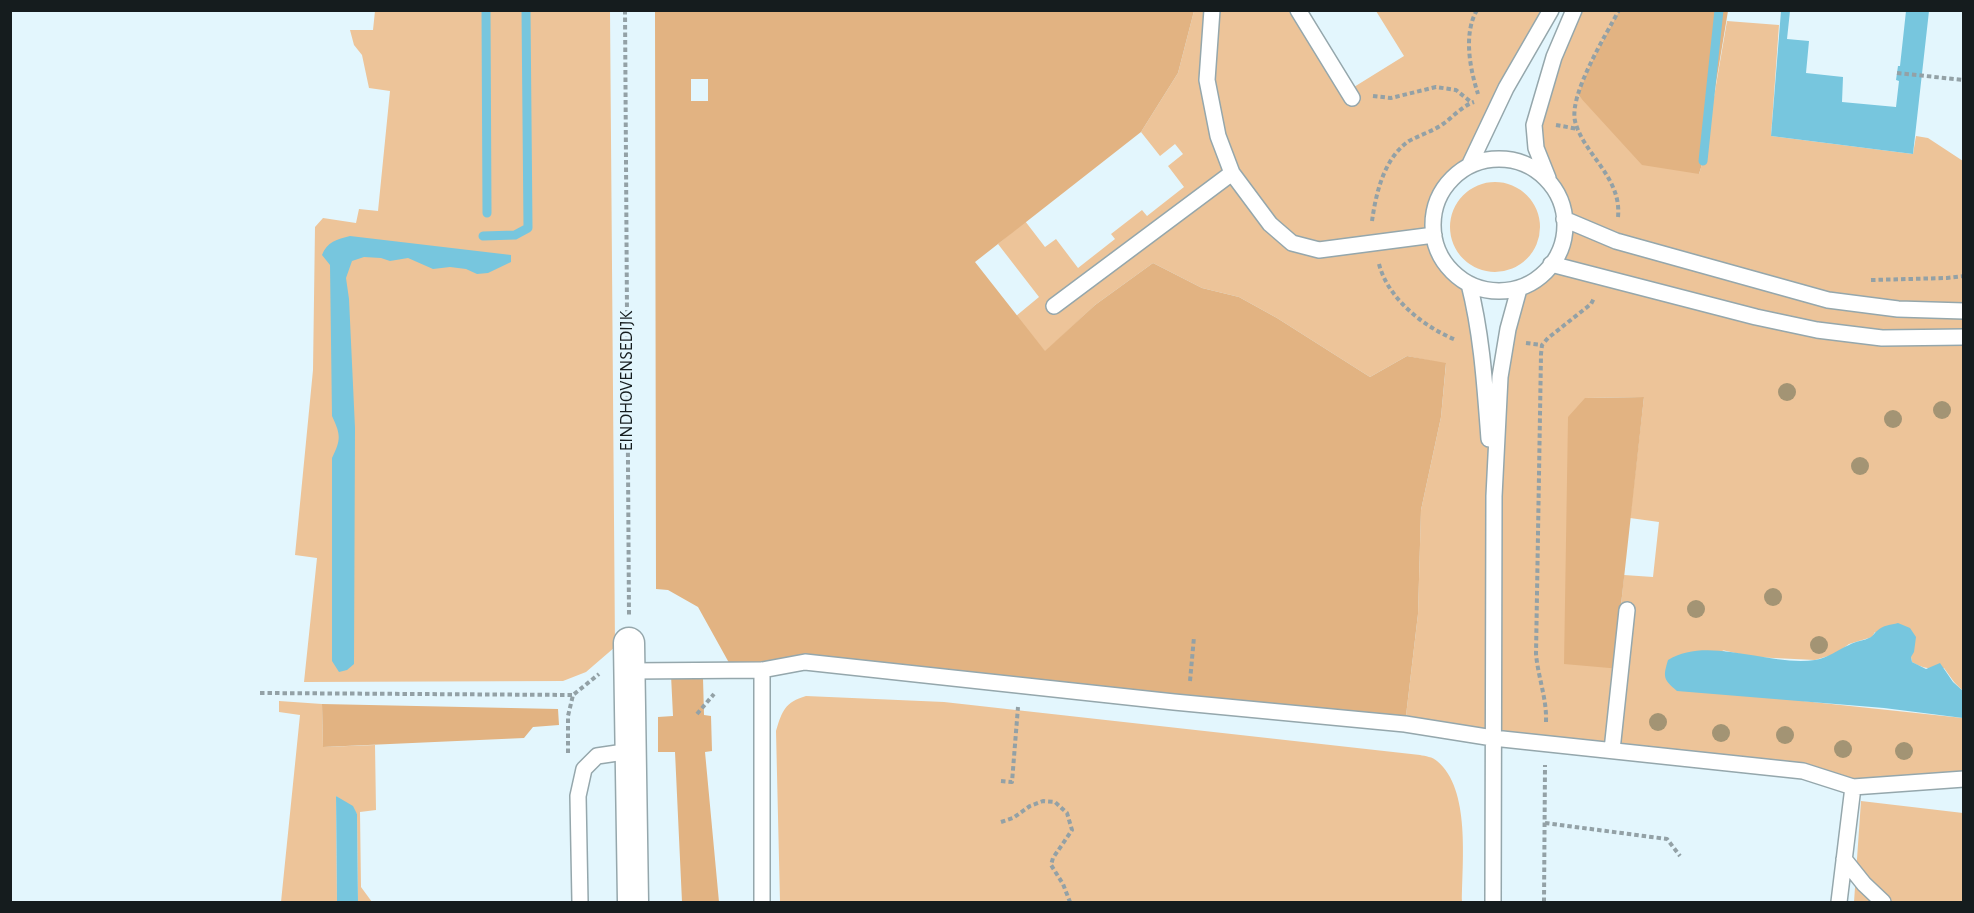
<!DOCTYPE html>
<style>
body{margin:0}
#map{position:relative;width:1974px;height:913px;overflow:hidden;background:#e3f6fd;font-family:"Alegreya Sans",sans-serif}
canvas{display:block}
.frame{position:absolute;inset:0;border:12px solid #151c1e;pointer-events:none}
</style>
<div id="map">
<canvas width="1974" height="913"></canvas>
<div class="frame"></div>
</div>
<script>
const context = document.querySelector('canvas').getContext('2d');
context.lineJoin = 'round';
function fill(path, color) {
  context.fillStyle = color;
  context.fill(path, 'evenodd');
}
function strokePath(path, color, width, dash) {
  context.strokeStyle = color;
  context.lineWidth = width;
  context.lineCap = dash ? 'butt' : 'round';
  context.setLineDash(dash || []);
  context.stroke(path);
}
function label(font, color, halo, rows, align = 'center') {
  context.font = font + ' "Alegreya Sans",sans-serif';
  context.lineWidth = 6;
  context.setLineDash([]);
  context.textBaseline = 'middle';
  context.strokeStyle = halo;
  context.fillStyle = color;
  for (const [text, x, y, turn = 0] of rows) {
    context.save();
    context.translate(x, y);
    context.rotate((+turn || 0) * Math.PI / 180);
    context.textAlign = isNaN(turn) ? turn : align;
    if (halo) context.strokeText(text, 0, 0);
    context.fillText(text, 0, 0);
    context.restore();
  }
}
const green = new Path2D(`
 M375,11H610L615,647L586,672L563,681L304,682L317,558L295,555L313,370L315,227L323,218L356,223L359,209L378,211L390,91L369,88L362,55L354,45L350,30H373Z
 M1194,11H1306L1354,87L1404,56L1376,11H1551L1469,166C1432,187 1421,231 1447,266C1452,274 1462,279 1469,284L1484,375L1493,489L1500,377L1519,289L1542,276L1558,255L1565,230L1562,204L1550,181L1534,125L1574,11H1619L1591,63L1578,96L1699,174L1703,161L1727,21L1779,25L1771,136L1913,154L1916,136L1928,138L1963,161V691L1954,682L1944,668C1931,669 1924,669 1912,662L1911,657L1875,632L1872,637L1849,644L1835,654L1815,660L1753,657L1722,650L1803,701L1963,718V779L1853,787L1803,771L1405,724L1418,614L1421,510L1441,417L1446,364L1407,356L1370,377L1277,318L1239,297L1202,288L1153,263L1095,305L1045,352L1016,316L1039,297L998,244L1025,221L1045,247L1056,239L1078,268L1115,239L1111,234L1142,210L1147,216L1184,187L1168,166L1183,154L1175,144L1160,156L1141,132L1178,73ZM1644,397L1630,518L1659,522L1653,577L1624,575L1621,606L1585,398Z
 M1450 227a45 45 0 1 1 90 0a45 45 0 1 1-90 0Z
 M806,696L944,702L1420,755C1425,756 1433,757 1437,761C1471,789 1462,862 1462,902H780L776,731C782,711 785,702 806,696Z
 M279,701L322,704L323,747L375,745L376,810L360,812L361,887L372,902H358L357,814L336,796L337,902H281L300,715L279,712Z
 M1861,801L1963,813V902H1854Z`);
const forest = new Path2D(`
 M655,11H1194L1178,73L1141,132L975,262L1045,351L1095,305L1153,263L1202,288L1239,297L1277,318L1370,377L1407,356L1446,363L1441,417L1421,510L1418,614L1405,724L805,662L733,670L698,607L668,590L656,589ZM691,79H708V101H691Z
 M1619,11H1728L1703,161L1699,174L1642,165L1578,95L1591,63Z
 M1644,397L1621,605V669L1564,664L1568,417L1585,398Z
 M671,675L703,678L704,715L711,716L712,751L705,752L719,902H682L675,752H658V717L673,716Z
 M322,704L558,709L559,725L533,727L524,738L323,747Z`);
const water = new Path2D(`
 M1781,11H1790L1787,39L1809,41L1806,73L1843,77L1842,102L1896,107L1899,81L1896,80L1898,66H1900L1906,11H1929L1913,154L1771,136Z
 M350,236L511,255V262L488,273L477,274L466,269L450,267L433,269L408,258L390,261L381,258L364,257L352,261L346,278L349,299L355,428L354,664L347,670L339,672L332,661V458C341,440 341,435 332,416L330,265L322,255C327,242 337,239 350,236Z
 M1898,623L1910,628L1916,637L1914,652L1911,657L1912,662L1926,669L1940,663L1953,682L1963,691V718L1884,708L1677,691C1663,679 1663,677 1668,660C1708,635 1770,667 1815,660C1828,658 1837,650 1849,645C1855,641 1864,641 1871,637C1873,636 1875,632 1877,631C1883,625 1891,625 1898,623Z
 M336,796L353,806L357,814L358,902H337Z`);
const stream = new Path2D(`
 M486,10L487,213
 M1703,161L1719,10
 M483,236L515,235L528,228L526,10`);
const path = new Path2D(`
 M625,10L629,616
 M1477,10C1463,34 1470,69 1478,94
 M1897,73L1964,80
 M1373,96L1391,98L1436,87L1456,90L1471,102
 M1556,125L1578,129
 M1618,217C1622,177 1583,154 1575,121C1569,94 1606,35 1619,10
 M1372,221C1376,193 1384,158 1409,141C1420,135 1433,131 1443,124C1453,117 1462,106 1474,102
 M1379,264C1388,299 1424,327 1456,340
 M1871,280L1947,278L1964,276
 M1526,343L1542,345
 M1190,681L1194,637
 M260,693L573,695
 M697,714L714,694
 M1546,722C1547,699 1538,677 1536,654L1541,354L1542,345L1548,338L1591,304L1594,298
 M568,753V716L573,695L599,674
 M1001,781L1012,782L1018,707
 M1001,822L1013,818L1030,806L1043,801L1055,802L1067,813L1072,830L1053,858L1051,865L1063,884L1070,902
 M1545,823L1667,839L1680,856
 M1544,902L1545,765`);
const lane = new Path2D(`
 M1212,10L1207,80L1218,136L1232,173L1270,224L1292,243L1319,250L1434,235
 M1298,10L1352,98
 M1433 225a66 66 0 1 1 132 0a66 66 0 1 1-132 0Z
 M1469,166L1506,88L1551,10
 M1548,178L1536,148L1534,125L1554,57L1574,10
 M1564,219L1616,241L1828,300L1898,309L1964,311
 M1551,264L1756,317L1817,330L1882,338L1964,337
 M1469,284C1482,335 1485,387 1489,439
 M1054,306L1232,173
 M630,671L762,670L805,662L1174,702L1405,724L1493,738L1803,771L1853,787L1964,779
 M1612,750L1627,610
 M1844,859L1864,884L1883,902
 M580,902L578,796L584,769L597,756L631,751
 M762,902V670
 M1493,902L1494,496L1500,377L1508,329L1519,289
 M1839,902L1853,787`);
const street = new Path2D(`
 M629,643L633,902`);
const trees = [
 [1787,392],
 [1942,410],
 [1893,419],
 [1860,466],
 [1773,597],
 [1696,609],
 [1819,645],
 [1658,722],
 [1721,733],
 [1785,735],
 [1843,749],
 [1904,751]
];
const streetNames = [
 ["EINDHOVENSEDIJK",627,381,-90]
];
fill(green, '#edc499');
fill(forest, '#e2b382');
fill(water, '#77c6de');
strokePath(stream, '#77c6de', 9);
strokePath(lane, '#95a7ac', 18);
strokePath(street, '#95a7ac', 33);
strokePath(path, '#93a1a6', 4, [4.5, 3]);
strokePath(lane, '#fff', 15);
strokePath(street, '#fff', 30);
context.fillStyle = '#a39474';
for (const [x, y] of trees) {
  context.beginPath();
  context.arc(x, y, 9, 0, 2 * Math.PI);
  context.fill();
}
label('18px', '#151c1e', '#e3f6fd', streetNames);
</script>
